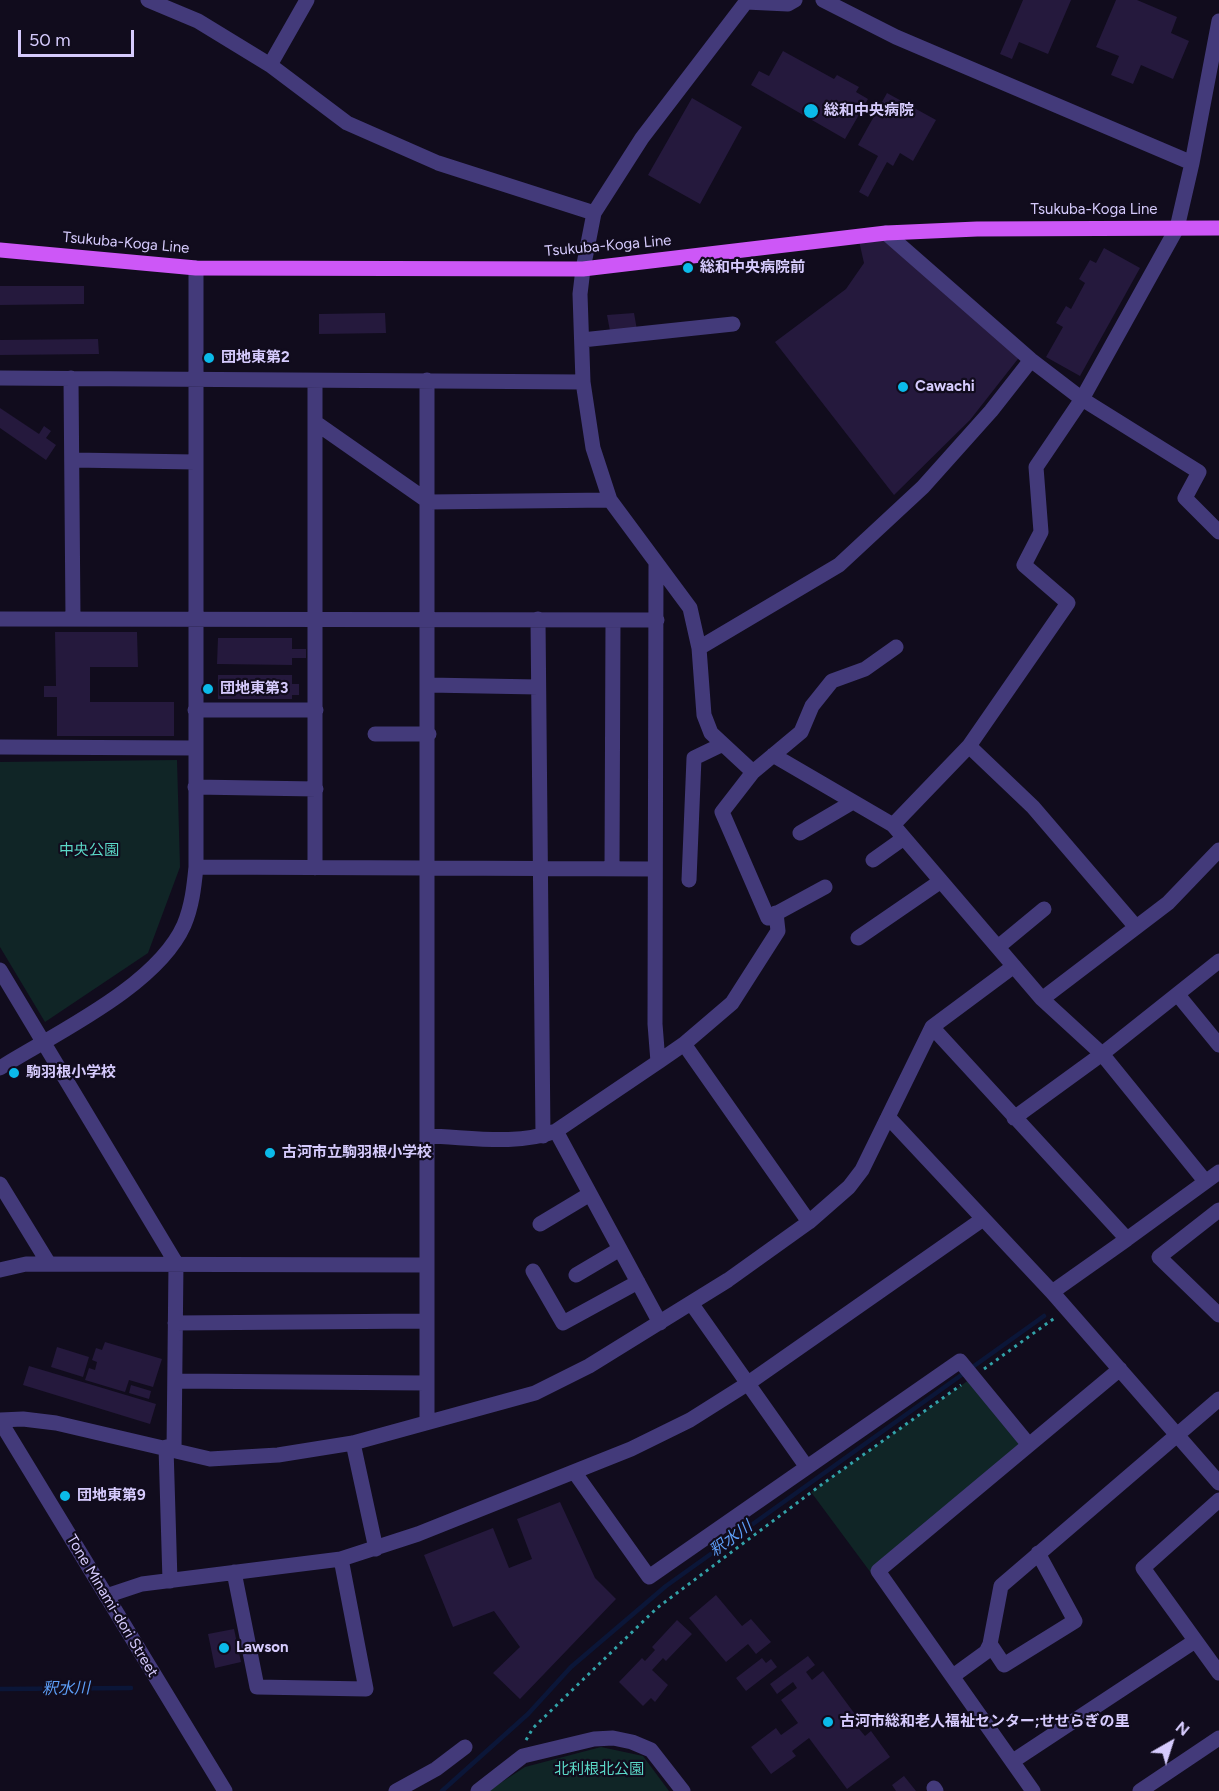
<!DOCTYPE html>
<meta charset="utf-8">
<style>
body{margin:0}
#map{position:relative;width:1219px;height:1791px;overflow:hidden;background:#110c1d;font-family:Figtree,sans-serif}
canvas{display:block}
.north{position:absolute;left:1141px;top:1713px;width:60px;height:60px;-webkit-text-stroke:4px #110c1d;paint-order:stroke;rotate:39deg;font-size:16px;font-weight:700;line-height:24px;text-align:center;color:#d6cbfd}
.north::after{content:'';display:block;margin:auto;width:21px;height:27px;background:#d6cbfd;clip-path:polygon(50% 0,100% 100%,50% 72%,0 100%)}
.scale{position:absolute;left:18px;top:30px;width:116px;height:27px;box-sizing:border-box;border:3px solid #d6cbfd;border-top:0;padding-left:8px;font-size:18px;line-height:21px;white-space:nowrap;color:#d6cbfd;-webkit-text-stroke:4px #110c1d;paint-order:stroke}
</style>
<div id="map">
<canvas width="1219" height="1791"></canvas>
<div class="north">N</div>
<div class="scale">50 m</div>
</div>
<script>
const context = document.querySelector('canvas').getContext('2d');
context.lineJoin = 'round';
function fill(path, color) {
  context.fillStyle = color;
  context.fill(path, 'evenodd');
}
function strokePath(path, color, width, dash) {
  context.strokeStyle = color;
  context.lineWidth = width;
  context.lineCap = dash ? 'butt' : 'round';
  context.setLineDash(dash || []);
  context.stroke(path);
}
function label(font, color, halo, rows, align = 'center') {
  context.font = font + ' Figtree,"Noto Sans JP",sans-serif';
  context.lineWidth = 4.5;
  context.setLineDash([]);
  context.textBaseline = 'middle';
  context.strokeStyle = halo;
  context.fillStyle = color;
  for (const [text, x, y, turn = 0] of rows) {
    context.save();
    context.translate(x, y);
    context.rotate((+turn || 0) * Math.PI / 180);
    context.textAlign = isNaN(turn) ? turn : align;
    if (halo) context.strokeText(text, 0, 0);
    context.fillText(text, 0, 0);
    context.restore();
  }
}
const green = new Path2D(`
 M177,760L180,867L148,953L45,1022L0,947V762Z
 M973,1377L1026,1447L871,1573L811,1492Z
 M601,1747L643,1756L669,1791H488L525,1767Z`);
const stream = new Path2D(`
 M0,1689L131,1688
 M442,1791L528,1714L571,1667L666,1586L1044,1316`);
const building = new Path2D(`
 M1023,0H1071L1048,54L1019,42L1012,59L1000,54Z
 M1116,0H1137L1177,17L1171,33L1189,41L1173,79L1141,65L1133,84L1111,75L1119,56L1096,47Z
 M783,51L834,79L837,75L859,87L856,92L868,99L845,139L751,85L759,71L769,76Z
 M887,93L936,120L913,161L900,153L893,166L887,162L868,197L859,192L878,156L858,145Z
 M692,98L742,127L700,204L648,175Z
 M885,238L1021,355L970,420L894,495L775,342L846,289L864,263L859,241Z
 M1104,248L1140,268L1080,376L1046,357L1063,327L1056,323L1066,306L1071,309L1085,283L1079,279L1090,260L1096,263Z
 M0,286H84V304L0,305Z
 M385,313L386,333L319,334V314Z
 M634,313L637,330L610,331L607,315Z
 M98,339L99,354L0,355V340Z
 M0,408L39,434L44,426L51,431L46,438L56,445L46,460L0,428Z
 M55,632H137L138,667H90V702H174V736H57V697H44V686H56Z
 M218,638H292V649H306V658H292V665L217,664Z
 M218,675H292V684H299V695H292V699H218Z
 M105,1342L162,1359L153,1387L129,1380L125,1392L85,1380L89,1368L95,1370L97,1362L92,1360L96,1348L102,1350Z
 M57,1347L89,1357L83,1377L51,1367Z
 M29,1366L156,1404L150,1424L23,1385Z
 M131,1385L151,1391L149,1399L129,1393Z
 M560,1502L595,1578L616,1599L520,1699L493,1673L520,1647L494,1611L453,1627L424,1555L493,1528L509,1568L532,1559L517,1519Z
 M716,1595L742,1626L751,1619L771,1642L756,1654L748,1644L726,1662L689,1618Z
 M677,1620L692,1634L666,1661L663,1658L652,1670L668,1685L655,1702L651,1698L643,1706L619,1682L642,1658L645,1661L655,1650L652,1647Z
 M234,1629L241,1662L215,1668L208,1634Z
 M808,1656L815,1665L806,1672L812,1680L823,1671L860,1721L855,1724L865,1736L871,1731L890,1757L847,1789L809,1738L792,1751L796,1756L771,1774L751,1747L776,1728L781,1735L798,1723L781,1700L797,1688L793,1682L777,1694L770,1684Z
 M762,1658L766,1663L771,1659L777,1667L746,1691L736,1678Z
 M904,1776L916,1791H896L892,1785Z`);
const path = new Path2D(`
 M984,1369L1056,1317
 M526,1740L533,1728L657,1608L821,1485L961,1385`);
const minor = new Path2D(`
 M148,0L198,21L270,65L347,123L438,163L594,213
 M823,0L896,37L1192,163
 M270,65L307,0
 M886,233L1031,360L1082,399L1199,472L1185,498L1219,532
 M582,340L733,324
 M0,378L583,382
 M71,378L73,619
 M315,381V868
 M316,423L429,502L610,500
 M73,460L195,462
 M0,619L657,620
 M538,619L543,1136
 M699,648L839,565L923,487L991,411L1031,360
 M428,685L538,687
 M195,710H316
 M375,734H429
 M969,746L1033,807L1136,927
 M0,747L195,748
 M773,755L893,825L1042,999L1168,903L1219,850
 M753,772L711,733L704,715L699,648L690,608L610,500L593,448L583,382L580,294L583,269L594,213L642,138L746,2L788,4L795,0
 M195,787L316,789
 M893,825L969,746L1068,603L1024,565L1041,532L1036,467L1082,399L1177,228L1192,163L1219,21
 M800,833L851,803
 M873,860L904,838
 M196,867L655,869
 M612,868L613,620
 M689,880L694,758L723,744
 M825,887L768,918L722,812L753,772L801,732L812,706L832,681L865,669L896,647
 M858,938L941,881
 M998,947L1044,909
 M0,970L176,1263L174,1450
 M1178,995L1219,1045
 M1042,999L1102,1054L1205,1181
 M932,1027L1127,1239L1052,1292
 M684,1044L809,1222
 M658,1062L684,1044L732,1003L778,931L776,913
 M0,1068C56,1033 157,986 184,925C192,906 194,887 196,867V268
 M888,1117L1052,1292L1219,1483
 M1014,1118L1102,1054L1219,961
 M556,1131L660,1323
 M428,1136C469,1137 516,1146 556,1131L658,1062L655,1024L656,562
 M0,1184L49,1264
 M1219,1210L1159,1257L1219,1315
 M540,1224L590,1194
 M1127,1239L1219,1172
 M0,1270L26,1264L427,1265
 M533,1271L563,1323L638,1282
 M576,1275L620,1249
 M691,1303L806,1466
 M175,1323L426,1321
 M175,1381L426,1383
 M0,1420L23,1419L56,1423L210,1459L278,1455L353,1443L535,1393L589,1366L728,1280L809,1222L849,1187L862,1170L932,1027L1014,966
 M0,1421L225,1791
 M427,1422V380
 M353,1443L376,1549
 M166,1447L170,1581
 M575,1473L649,1577L960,1361L1029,1445
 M1219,1500L1143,1568L1219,1673
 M234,1572L257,1687L366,1689L341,1559
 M106,1596L142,1584L341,1559L418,1534L631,1449L690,1420L747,1384L983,1219
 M990,1644L1004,1665L1075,1621L1038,1553
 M953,1676L986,1652L990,1644L1001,1586L1219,1399
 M1013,1761L1195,1641
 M934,1788L936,1791
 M396,1791L436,1769L465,1747
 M478,1791L523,1756L594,1739L613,1738L632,1742L651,1750L683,1791
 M1033,1791L878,1571L1120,1369
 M1140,1791L1219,1738`);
const major = new Path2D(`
 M0,250L196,268L583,269L886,233L977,229L1219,228`);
const markers = [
 [811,111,8,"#0bbae9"],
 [688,268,6,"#0bbae9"],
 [209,358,6,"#0bbae9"],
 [903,387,6,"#0bbae9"],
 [208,689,6,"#0bbae9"],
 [14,1073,6,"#0bbae9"],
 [270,1153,6,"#0bbae9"],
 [65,1496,6,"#0bbae9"],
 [224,1648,6,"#0bbae9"],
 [828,1722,6,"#0bbae9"]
];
const poiNames = [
 ["総和中央病院",824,111],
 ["総和中央病院前",700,268],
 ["団地東第2",221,358],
 ["Cawachi",915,387],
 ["団地東第3",220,689],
 ["駒羽根小学校",26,1073],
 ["古河市立駒羽根小学校",282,1153],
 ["団地東第9",77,1496],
 ["Lawson",236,1648],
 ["古河市総和老人福祉センター;せせらぎの里",840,1722]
];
const streetNames = [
 ["Tsukuba-Koga Line",1094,210],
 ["Tsukuba-Koga Line",126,243,5],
 ["Tsukuba-Koga Line",608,246,-5],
 ["Tone Minami-dori Street",112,1606,59]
];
const parkNames = [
 ["中央公園",89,851],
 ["北利根北公園",599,1770]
];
const waterNames = [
 ["釈水川",731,1539,-36],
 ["釈水川",66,1689,-1]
];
fill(green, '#102526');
strokePath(stream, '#0b1638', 4.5);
fill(building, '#25193d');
strokePath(path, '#32a3a9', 3, [3, 4.5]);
strokePath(minor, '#433a7a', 15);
strokePath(major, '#cd57f7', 15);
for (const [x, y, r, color] of markers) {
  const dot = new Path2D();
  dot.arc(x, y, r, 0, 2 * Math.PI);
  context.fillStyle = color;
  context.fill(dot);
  strokePath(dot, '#110c1d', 2);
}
label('bold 15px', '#d6cbfd', '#110c1d', poiNames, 'left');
label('15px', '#d6cbfd', '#110c1d', streetNames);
label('15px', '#5bd8c7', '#110c1d', parkNames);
label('italic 16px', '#5e9ff8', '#110c1d', waterNames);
</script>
